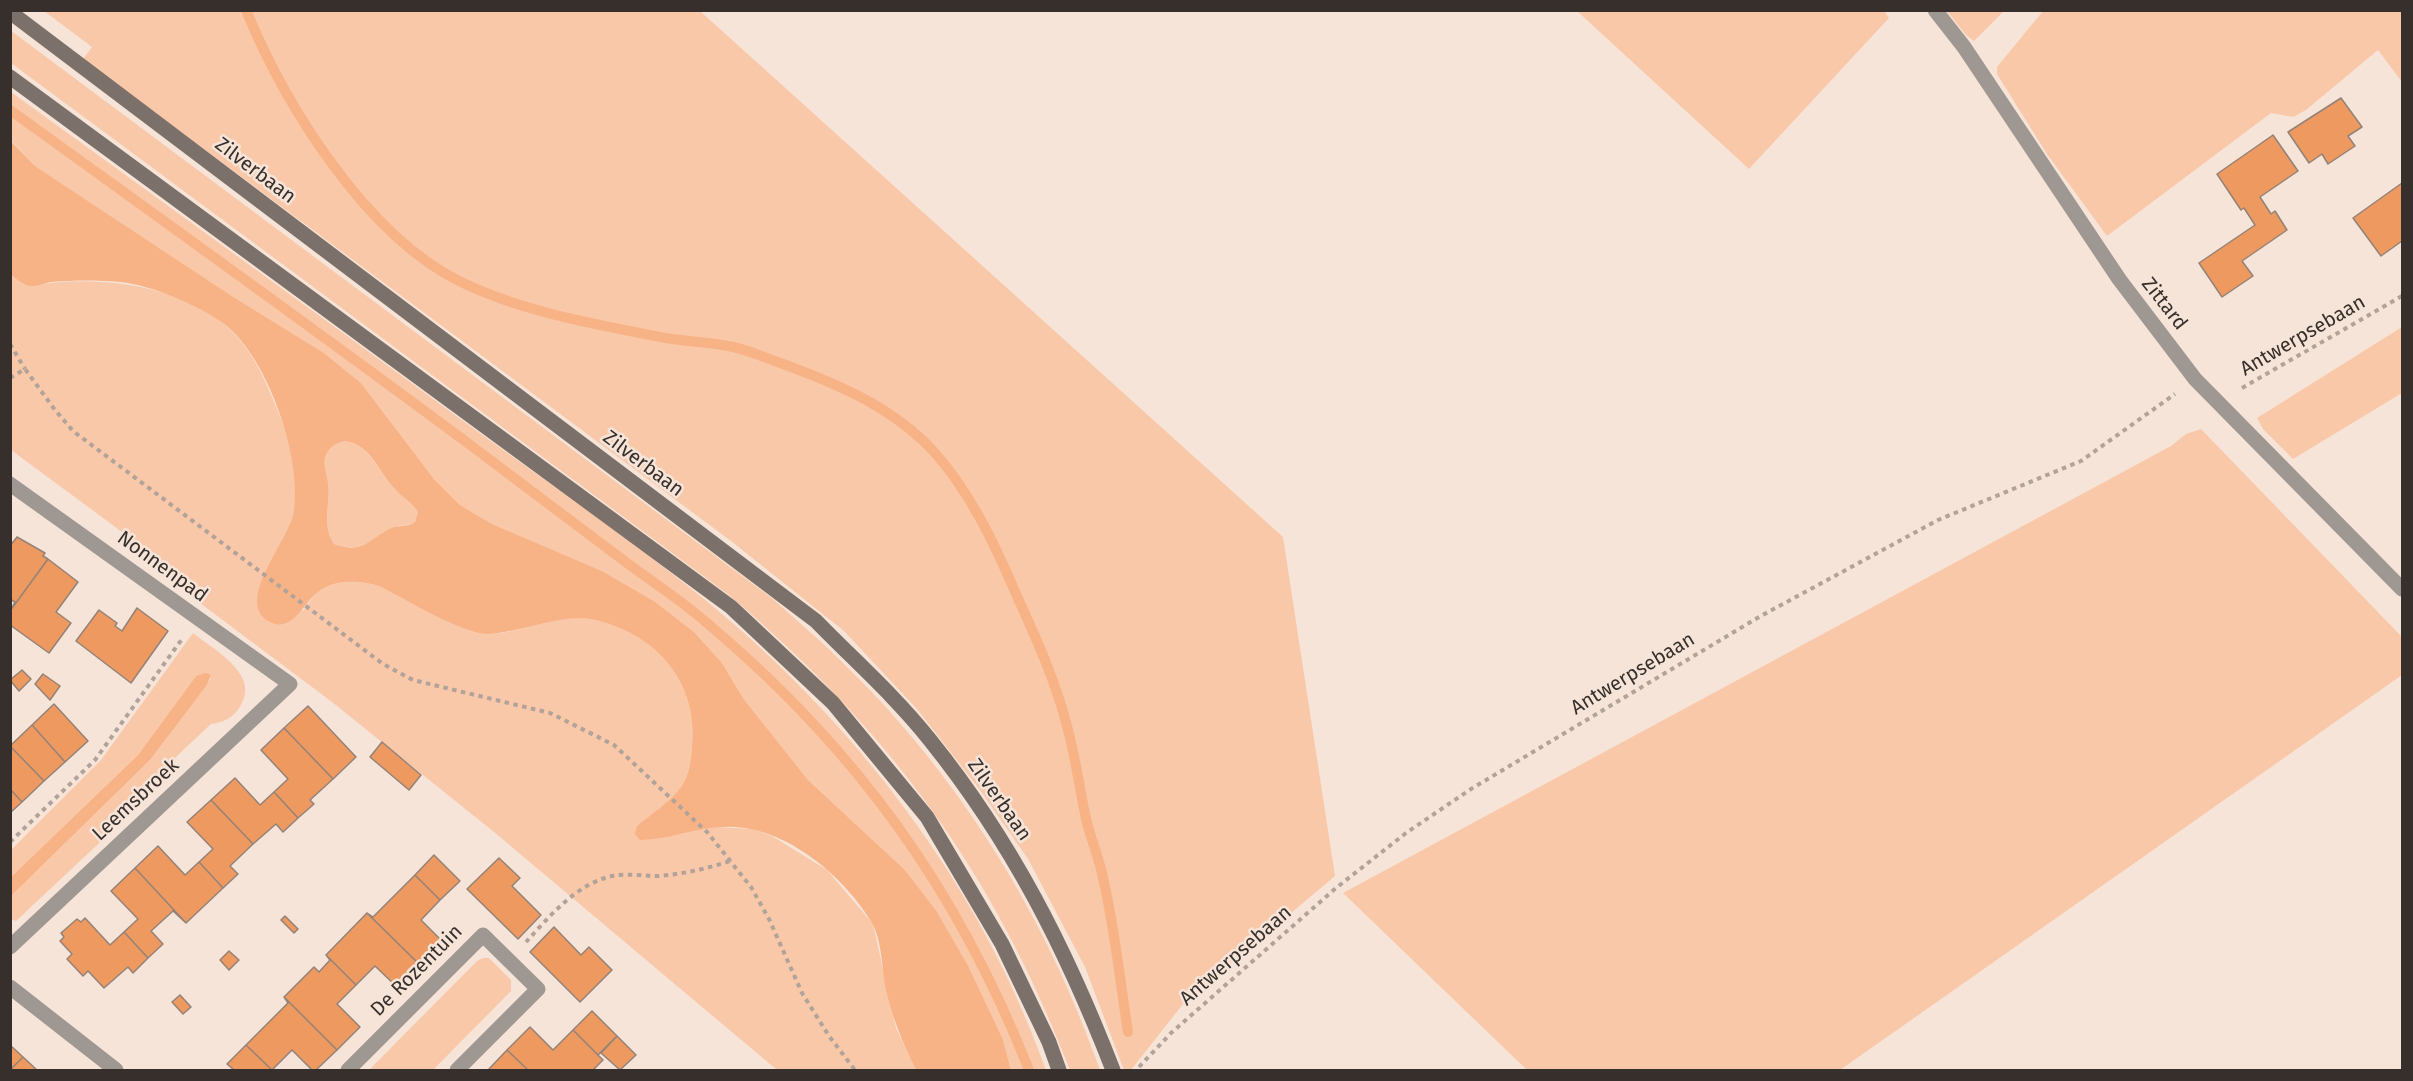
<!DOCTYPE html>
<style>
body{margin:0}
#map{position:relative;width:2413px;height:1081px;overflow:hidden;background:#f6e4d8;font-family:"Fira Sans",sans-serif}
canvas{display:block}
.frame{position:absolute;inset:0;border:12px solid #362f2b;pointer-events:none}
</style>
<div id="map">
<canvas width="2413" height="1081"></canvas>
<div class="frame"></div>
</div>
<script>
const context = document.querySelector('canvas').getContext('2d');
context.lineJoin = 'round';
function fill(path, color) {
  context.fillStyle = color;
  context.fill(path, 'evenodd');
}
function strokePath(path, color, width, dash) {
  context.strokeStyle = color;
  context.lineWidth = width;
  context.lineCap = dash ? 'butt' : 'round';
  context.setLineDash(dash || []);
  context.stroke(path);
}
function label(font, color, halo, rows, align = 'center') {
  context.font = font + ' "Fira Sans",sans-serif';
  context.lineWidth = 5;
  context.setLineDash([]);
  context.textBaseline = 'middle';
  context.strokeStyle = halo;
  context.fillStyle = color;
  for (const [text, x, y, turn = 0] of rows) {
    context.save();
    context.translate(x, y);
    context.rotate((+turn || 0) * Math.PI / 180);
    context.textAlign = isNaN(turn) ? turn : align;
    if (halo) context.strokeText(text, 0, 0);
    context.fillText(text, 0, 0);
    context.restore();
  }
}
const green = new Path2D(`
 M44,11H700L1283,537L1335,876L1183,1004L1131,1070H1124L1085,967L1028,859L980,790L917,709L844,631L731,541L83,59L92,47Z
 M1884,11L1889,18L1749,169L1577,11Z
 M1947,11H2004L1974,41L1966,35Z
 M2043,11H2402V82L2378,50L2306,110L2293,117L2271,113L2107,236L2047,154L1997,74V67Z
 M10,30L773,599C798,622 824,643 847,667C961,778 1048,921 1100,1070H1070C994,873 891,732 729,595L11,63Z
 M11,92C164,203 318,314 470,426C548,483 629,538 704,599C856,723 980,885 1046,1070H1011L1003,1040L904,869L808,780L743,698L722,663L694,632L654,601L602,571L492,524L460,505L434,479L361,383L324,353L235,298L35,166L11,140Z
 M10,273L30,286C91,274 177,283 226,326C252,348 265,380 278,411C290,440 302,491 292,522C287,537 278,550 271,563L303,611C308,605 312,596 318,592C335,579 361,580 379,586C411,602 444,624 478,633C507,640 558,612 590,619C655,632 699,681 692,748C691,760 689,776 681,787C670,802 651,814 637,826L672,836L716,827L753,829L772,836L827,870L873,924L896,1028L916,1070H777L494,832L332,702L164,576L160,560L11,450Z
 M2402,327V393L2293,459L2263,429L2257,418Z
 M2201,429L2402,637V675L1840,1070H1527L1343,893L2171,446L2186,434Z
 M345,441C371,445 378,472 395,489C403,497 412,502 418,512L415,522C409,526 403,524 396,527C371,538 364,555 334,544C321,524 331,505 328,483C327,473 322,465 326,455C330,446 337,443 345,441Z
 M193,633C213,649 260,674 241,705C233,718 225,722 211,724L112,817V831L16,921L11,919V896L150,760L207,685L211,678L196,676L138,755L11,877V850L101,760Z
 M483,958H489L511,980V991L433,1070H369L477,961Z`);
const water = new Path2D(`
 M10,140L35,166L235,298L324,353L361,383L434,479L460,505L492,524L602,571L654,601L694,632L722,663L743,698L808,780L904,869L937,912L968,966L1003,1040L1011,1070H916C903,1044 893,1019 886,990C882,969 882,941 872,923C845,877 789,830 735,827C702,825 672,840 640,840L635,834L637,826C651,814 670,802 681,787C689,776 691,760 692,748C699,681 655,632 590,619C559,613 505,639 478,633C444,624 411,602 379,586C361,580 334,579 318,592C304,602 292,635 268,621C234,600 291,538 294,511C302,458 268,357 224,324C199,305 151,285 120,282C98,280 73,280 51,282C45,283 36,287 29,286C22,284 15,278 10,273ZM345,441C372,445 378,472 395,489C403,498 412,502 418,512L415,522C408,527 400,525 392,528C368,539 364,555 334,544C321,524 331,505 328,483C327,473 322,464 326,455C330,446 337,443 345,441Z
 M206,673L211,675L207,685L150,760L11,896V877L138,755L196,676Z`);
const stream = new Path2D(`
 M246,10C285,105 365,234 459,281C522,312 598,325 666,338C688,342 711,342 733,347C747,350 761,356 775,361C833,382 893,406 935,453C969,491 993,541 1013,587C1033,632 1055,678 1067,726C1075,755 1079,785 1085,814C1089,836 1099,856 1103,878C1115,929 1120,981 1128,1032
 M10,110C165,222 320,333 473,447C524,486 576,524 627,563C654,583 682,601 707,623C856,748 958,890 1029,1070`);
const building = new Path2D(`
 M2341,98L2362,127L2348,136L2355,146L2328,164L2322,154L2309,163L2288,132Z
 M2273,135L2298,171L2260,197L2271,214L2275,211L2287,230L2242,261L2253,276L2222,297L2199,263L2255,225L2244,208L2241,210L2217,174Z
 M2402,183V241L2381,256L2353,218Z
 M17,537L45,553L43,556L48,559L10,611L15,602L10,599V546Z
 M48,559L78,582L56,612L71,623L49,653L10,625V611Z
 M137,608L168,631L131,683L76,641L99,610L117,623L115,626L122,631Z
 M22,670L31,679L19,691L10,680Z
 M43,674L60,686L50,700L35,684Z
 M54,704L88,741L65,762L32,725Z
 M308,706L356,757L333,779L284,728Z
 M32,725L65,762L44,781L10,746Z
 M284,728L333,779L310,800L314,804L298,818L274,792L288,779L261,750Z
 M382,742L421,775L409,790L370,757Z
 M10,746L44,781L22,802L10,789Z
 M235,778L260,805L274,792L298,818L283,832L276,824L253,844L211,800Z
 M10,789L22,802L10,813Z
 M211,800L253,844L230,866L238,874L223,888L199,862L213,849L187,822Z
 M158,846L185,875L199,862L223,888L186,923L135,868Z
 M434,855L460,881L440,900L415,875Z
 M499,858L520,878L512,886L541,915L518,939L467,889Z
 M135,868L186,923L173,911L151,931L163,944L148,958L124,932L138,919L111,891Z
 M415,875L440,900L421,920L443,942L421,966L367,913L373,917Z
 M367,913L421,966L398,988L375,966L356,985L326,955Z
 M285,916L298,929L294,933L281,920Z
 M85,918L110,945L124,932L148,958L133,973L128,967L104,988L88,971L83,976L67,959L72,954L60,941L64,937L61,933L77,919L81,922Z
 M554,927L581,955L589,947L612,970L580,1002L530,952Z
 M229,951L239,960L229,970L220,960Z
 M326,955L356,985L337,1004L360,1027L337,1050L284,997L314,967L319,972L330,960Z
 M180,995L191,1007L183,1014L172,1002Z
 M284,997L337,1050L316,1070H312L292,1050L272,1070L246,1045L288,1003Z
 M592,1011L617,1036L598,1055L573,1030Z
 M530,1027L553,1050L573,1030L603,1060L593,1070H528L507,1050Z
 M617,1036L636,1055L620,1070L601,1053Z
 M10,1045L23,1057L10,1070Z
 M246,1045L272,1070H234L227,1064Z
 M507,1050L528,1070H488Z
 M23,1057L37,1070H10Z`);
const path = new Path2D(`
 M10,344L25,369
 M10,378L25,369L55,410L73,431L383,664L413,680L550,713L614,745L707,832L751,887L769,919L802,993L829,1036L855,1070
 M2242,388L2402,296
 M10,842L95,760L182,639
 M526,942C549,917 576,884 612,876C627,873 643,876 658,876C683,874 706,869 730,861
 M1139,1067L1171,1033L1336,888L1406,833L1471,789L1759,617L1938,520L2081,461L2175,394`);
const minor = new Path2D(`
 M1935,10L1964,47L2119,279L2195,379L2402,589
 M10,484L290,684L10,947
 M10,987L116,1070
 M348,1070L483,935L538,989L457,1070`);
const secondary = new Path2D(`
 M10,12L816,621C854,660 896,697 930,740C1012,842 1066,949 1113,1070
 M10,77L731,607L833,703L927,817L1002,944L1049,1042L1059,1070`);
const streetNames = [
 ["Zilverbaan",255,171,37],
 ["Zittard",2164,304,52],
 ["Antwerpsebaan",2303,336,-30],
 ["Zilverbaan",643,464,37],
 ["Nonnenpad",162,567,36],
 ["Antwerpsebaan",1633,674,-31],
 ["Leemsbroek",136,800,-43],
 ["Zilverbaan",999,800,55],
 ["Antwerpsebaan",1236,956,-41],
 ["De Rozentuin",417,971,-45]
];
fill(green, '#f9c8a9');
fill(water, '#f7b285');
strokePath(stream, '#f7b285', 10);
fill(building, '#ee9960');
strokePath(building, '#938278', 1.5);
strokePath(path, '#b1a39a', 4, [4.5, 4.5]);
strokePath(minor, '#9f9792', 15);
strokePath(secondary, '#7c716a', 15);
label('20px', '#362f2b', '#f6e4d8', streetNames);
</script>
